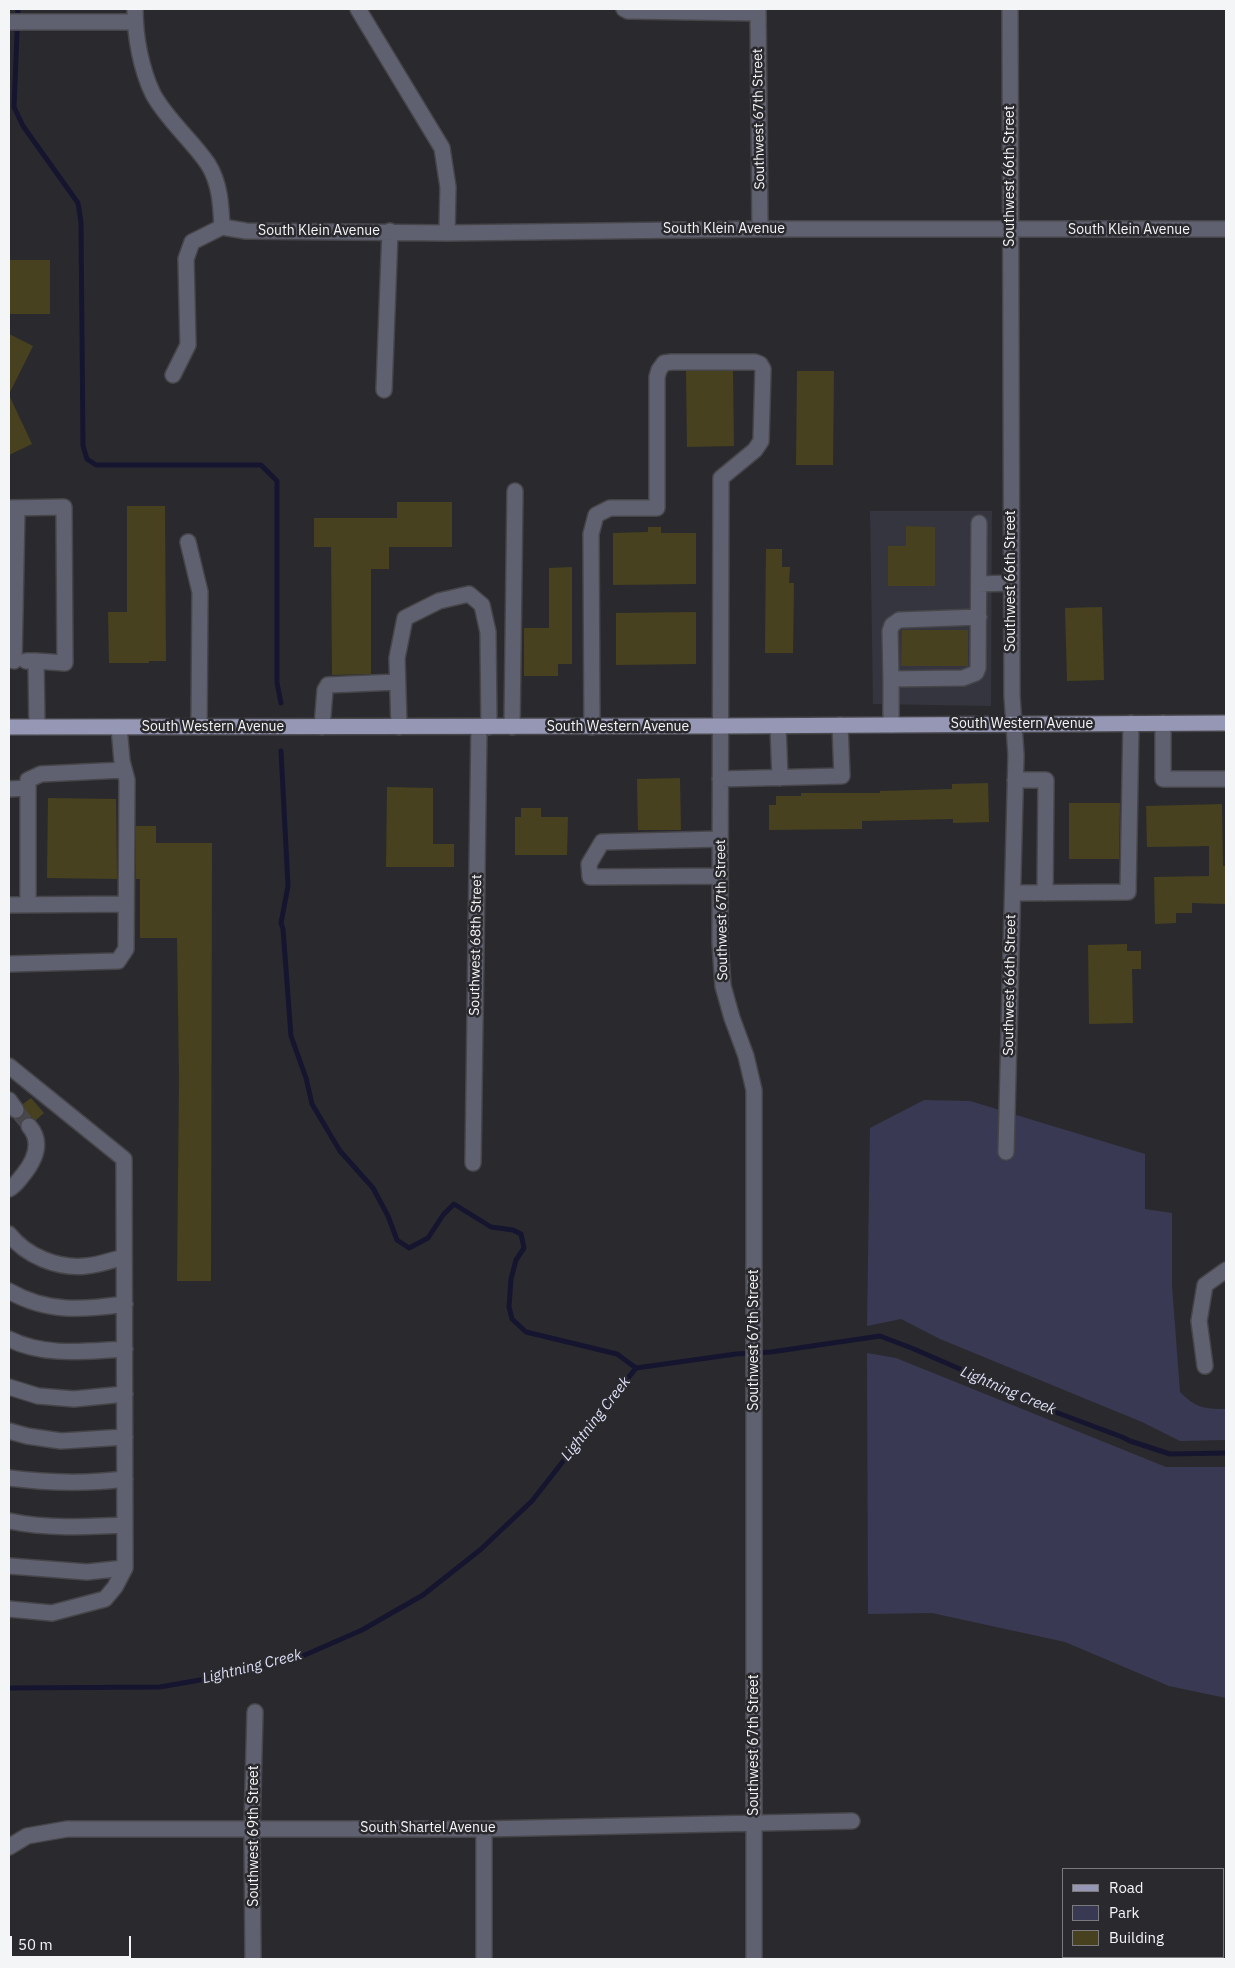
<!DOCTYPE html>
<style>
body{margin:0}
#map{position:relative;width:1235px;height:1968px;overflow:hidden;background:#2a2a2e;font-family:"IBM Plex Sans",sans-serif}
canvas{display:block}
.frame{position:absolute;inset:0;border:10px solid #f4f5f7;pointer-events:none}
.legend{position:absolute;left:1062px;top:1868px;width:162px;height:90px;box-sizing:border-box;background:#2a2a2e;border:1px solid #7b7b7e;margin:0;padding:6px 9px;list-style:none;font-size:15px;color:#f4f5f7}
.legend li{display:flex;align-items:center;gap:10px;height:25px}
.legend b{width:25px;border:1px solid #7b7b7e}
.scale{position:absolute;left:10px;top:1936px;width:121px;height:22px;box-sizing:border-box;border:2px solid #f4f5f7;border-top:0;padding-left:6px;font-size:15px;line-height:18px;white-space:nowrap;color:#f4f5f7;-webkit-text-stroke:4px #2a2a2e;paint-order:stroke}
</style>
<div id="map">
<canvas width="1235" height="1968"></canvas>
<div class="frame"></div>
<ul class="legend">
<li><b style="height:6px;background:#9597b5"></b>Road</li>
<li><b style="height:14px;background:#393953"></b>Park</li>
<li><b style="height:14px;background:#47411f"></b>Building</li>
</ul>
<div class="scale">50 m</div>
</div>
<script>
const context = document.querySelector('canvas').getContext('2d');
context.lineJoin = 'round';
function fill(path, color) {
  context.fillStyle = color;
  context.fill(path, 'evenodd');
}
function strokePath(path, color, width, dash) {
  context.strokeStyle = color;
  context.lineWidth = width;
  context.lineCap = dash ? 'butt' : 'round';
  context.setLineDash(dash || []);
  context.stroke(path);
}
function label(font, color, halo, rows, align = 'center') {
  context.font = font + ' "IBM Plex Sans",sans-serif';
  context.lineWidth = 5;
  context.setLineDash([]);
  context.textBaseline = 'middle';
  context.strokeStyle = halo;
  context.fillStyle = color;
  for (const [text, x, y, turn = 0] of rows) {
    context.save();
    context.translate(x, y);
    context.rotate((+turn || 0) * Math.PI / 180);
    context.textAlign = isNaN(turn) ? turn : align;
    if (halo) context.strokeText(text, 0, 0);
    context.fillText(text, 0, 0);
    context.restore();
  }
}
const built = new Path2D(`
 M870,511H992L991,706L873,704Z`);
const green = new Path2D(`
 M924,1100L970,1101L1145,1154V1209L1172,1213V1286L1180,1392C1196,1408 1204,1409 1226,1409V1440L1180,1441L1142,1422L940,1339L901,1319L867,1326L870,1128Z
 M867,1353L896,1358L1166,1467H1226V1698L1169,1686L1065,1642L932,1613L868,1614Z`);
const stream = new Path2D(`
 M18,9L14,107L23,126L78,203L81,222L83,446L87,459L96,465H261L277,481V683L281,703
 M281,751L288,886L281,923L283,929L291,1036L306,1078L312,1104L340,1151L373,1188L388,1216L397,1240L409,1248L428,1238L443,1215L454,1204L491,1227L513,1230L521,1234L524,1248L516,1260L511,1279L509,1307L512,1319L526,1332L617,1354L636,1368
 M9,1688L160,1687L217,1677L298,1658L362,1630L423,1595L480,1550L532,1501L636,1368L736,1354L771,1352L880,1336L914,1349L1038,1403L1042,1407L1122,1437L1130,1441L1170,1454L1226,1453`);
const building = new Path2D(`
 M9,260H50V314H9Z
 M9,334L33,346L9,394Z
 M686,371H733L734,446L687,447Z
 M797,371H834L833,465H796Z
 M9,395L32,444L9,455Z
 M397,502H452V547H389V569H371V674L332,675L331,547H314V518H397Z
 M127,506H165L166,661H149V663H109L108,612H127Z
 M906,526L935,527V586H888V546H906Z
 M648,527H661V533H696V584L613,585V533L648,532Z
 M766,549H782V567H790L789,583H794L793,653H765Z
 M572,567V664H558V676H524V628H549V568Z
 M1102,607L1104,680L1067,681L1065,608Z
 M696,612V664L616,665V613Z
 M902,630H968V666H901Z
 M680,778L681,830H638L637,779Z
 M988,783L989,822L953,823V819L862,821V829L769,830V805H776V796H801V793H880V791L952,789V784Z
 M387,787L433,788V844H454V867H386Z
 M48,798L116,799L117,879L47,878Z
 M1069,803H1120L1119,859H1069Z
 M1222,804L1223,866H1226V904L1192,903V913H1176V923L1155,924L1154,877L1209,876V846L1147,847L1146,806Z
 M521,808H541V817H568L567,855H515V817H521Z
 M136,826H156V843H212L211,1281H177L179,1079L177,938H140V879H136Z
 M1127,944V951H1141V969H1132L1133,1023L1089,1024L1088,945Z
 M31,1098L44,1113L36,1120L29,1117L24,1118L20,1124L16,1119L24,1114L25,1109L23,1104Z`);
const minorTunnel = new Path2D(`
 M16,1110L29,1126`);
const minor = new Path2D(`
 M135,9C135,37 141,69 153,94C167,120 192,140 208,164C220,183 221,205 222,227L192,242L186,259L188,345L173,375
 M358,9L442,148L448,187L447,233
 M624,9L628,11L758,13
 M758,9L760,229
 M9,22H135
 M222,227L246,231L447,233L760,229H1226
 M384,390L390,231
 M9,508L64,507L65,663L36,661
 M188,542L200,592L199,727
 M979,584L1011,583
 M14,661L17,508
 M26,661H36L37,727
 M891,679L890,631L892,625L899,620L979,617
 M1163,723V779H1226
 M891,725V679L963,678L976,673L978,668L979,523
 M778,726L780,778
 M322,727L325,690L328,685L397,682
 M399,727L397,658L405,618L439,601L469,594L482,605L488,632L489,727
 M512,727L515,491
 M592,727L591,534L596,515L610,508H657V377L659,370L664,363L672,362H755L760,364L763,369L761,441L755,450L721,478L720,943L723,986L732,1018L746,1056L754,1090V1959
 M720,779L842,776L840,725
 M1015,780H1046L1045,893
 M9,789L28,788
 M720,839L602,842L589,864L590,877L720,876
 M1013,893L1128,892L1131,723
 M9,905L126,904
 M28,905V780L41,774L124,770
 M9,964L118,961L126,949L127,780L122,761L119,727
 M9,1066L124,1159L125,1568L115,1587L105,1599L52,1613L9,1609
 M9,1100L16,1110
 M1006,1152L1016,755L1012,696L1010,9
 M473,1163L479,727
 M9,1189C15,1186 18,1181 23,1175C35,1160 43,1142 29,1126
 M9,1234C26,1256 58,1269 86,1266C99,1265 112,1260 124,1257
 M9,1291C47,1313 83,1310 125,1304
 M9,1339C45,1357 86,1351 125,1349
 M1205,1366L1199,1321L1205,1285L1226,1270
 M9,1387L38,1396L74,1399L125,1394
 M9,1431L27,1436L61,1441L125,1437
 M9,1478C48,1483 85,1484 125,1479
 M9,1521C48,1529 85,1527 125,1525
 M9,1566L87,1572L125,1568
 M484,1829V1959
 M9,1847L27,1836L67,1829H484L852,1821
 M253,1959L252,1828L255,1712`);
const major = new Path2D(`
 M9,727L720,726L1226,723`);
const streetNames = [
 ["Southwest 67th Street",759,119,-91],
 ["Southwest 66th Street",1010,176,-90],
 ["South Klein Avenue",724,229],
 ["South Klein Avenue",1129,230],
 ["South Klein Avenue",319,231],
 ["Southwest 66th Street",1011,581,-90],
 ["South Western Avenue",1022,724],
 ["South Western Avenue",213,727],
 ["South Western Avenue",618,727],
 ["Southwest 67th Street",722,910,-91],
 ["Southwest 68th Street",476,945,-89],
 ["Southwest 66th Street",1010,985,-89],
 ["Southwest 67th Street",754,1340,-90],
 ["Southwest 67th Street",754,1745,-90],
 ["South Shartel Avenue",428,1828],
 ["Southwest 69th Street",254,1836,-90]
];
const waterNames = [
 ["Lightning Creek",1008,1391,23],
 ["Lightning Creek",596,1419,-52],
 ["Lightning Creek",252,1667,-14]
];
fill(built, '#34353e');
fill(green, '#393953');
strokePath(stream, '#161530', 5);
fill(building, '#47411f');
strokePath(minorTunnel, '#48484c', 15, [15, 8]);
strokePath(minor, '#46464a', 18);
strokePath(major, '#46464a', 18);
strokePath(minor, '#606170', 15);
strokePath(major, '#9597b5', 15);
label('14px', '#f4f5f7', '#2a2a2e', streetNames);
label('italic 15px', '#dcdef6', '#2a2a2e', waterNames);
</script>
